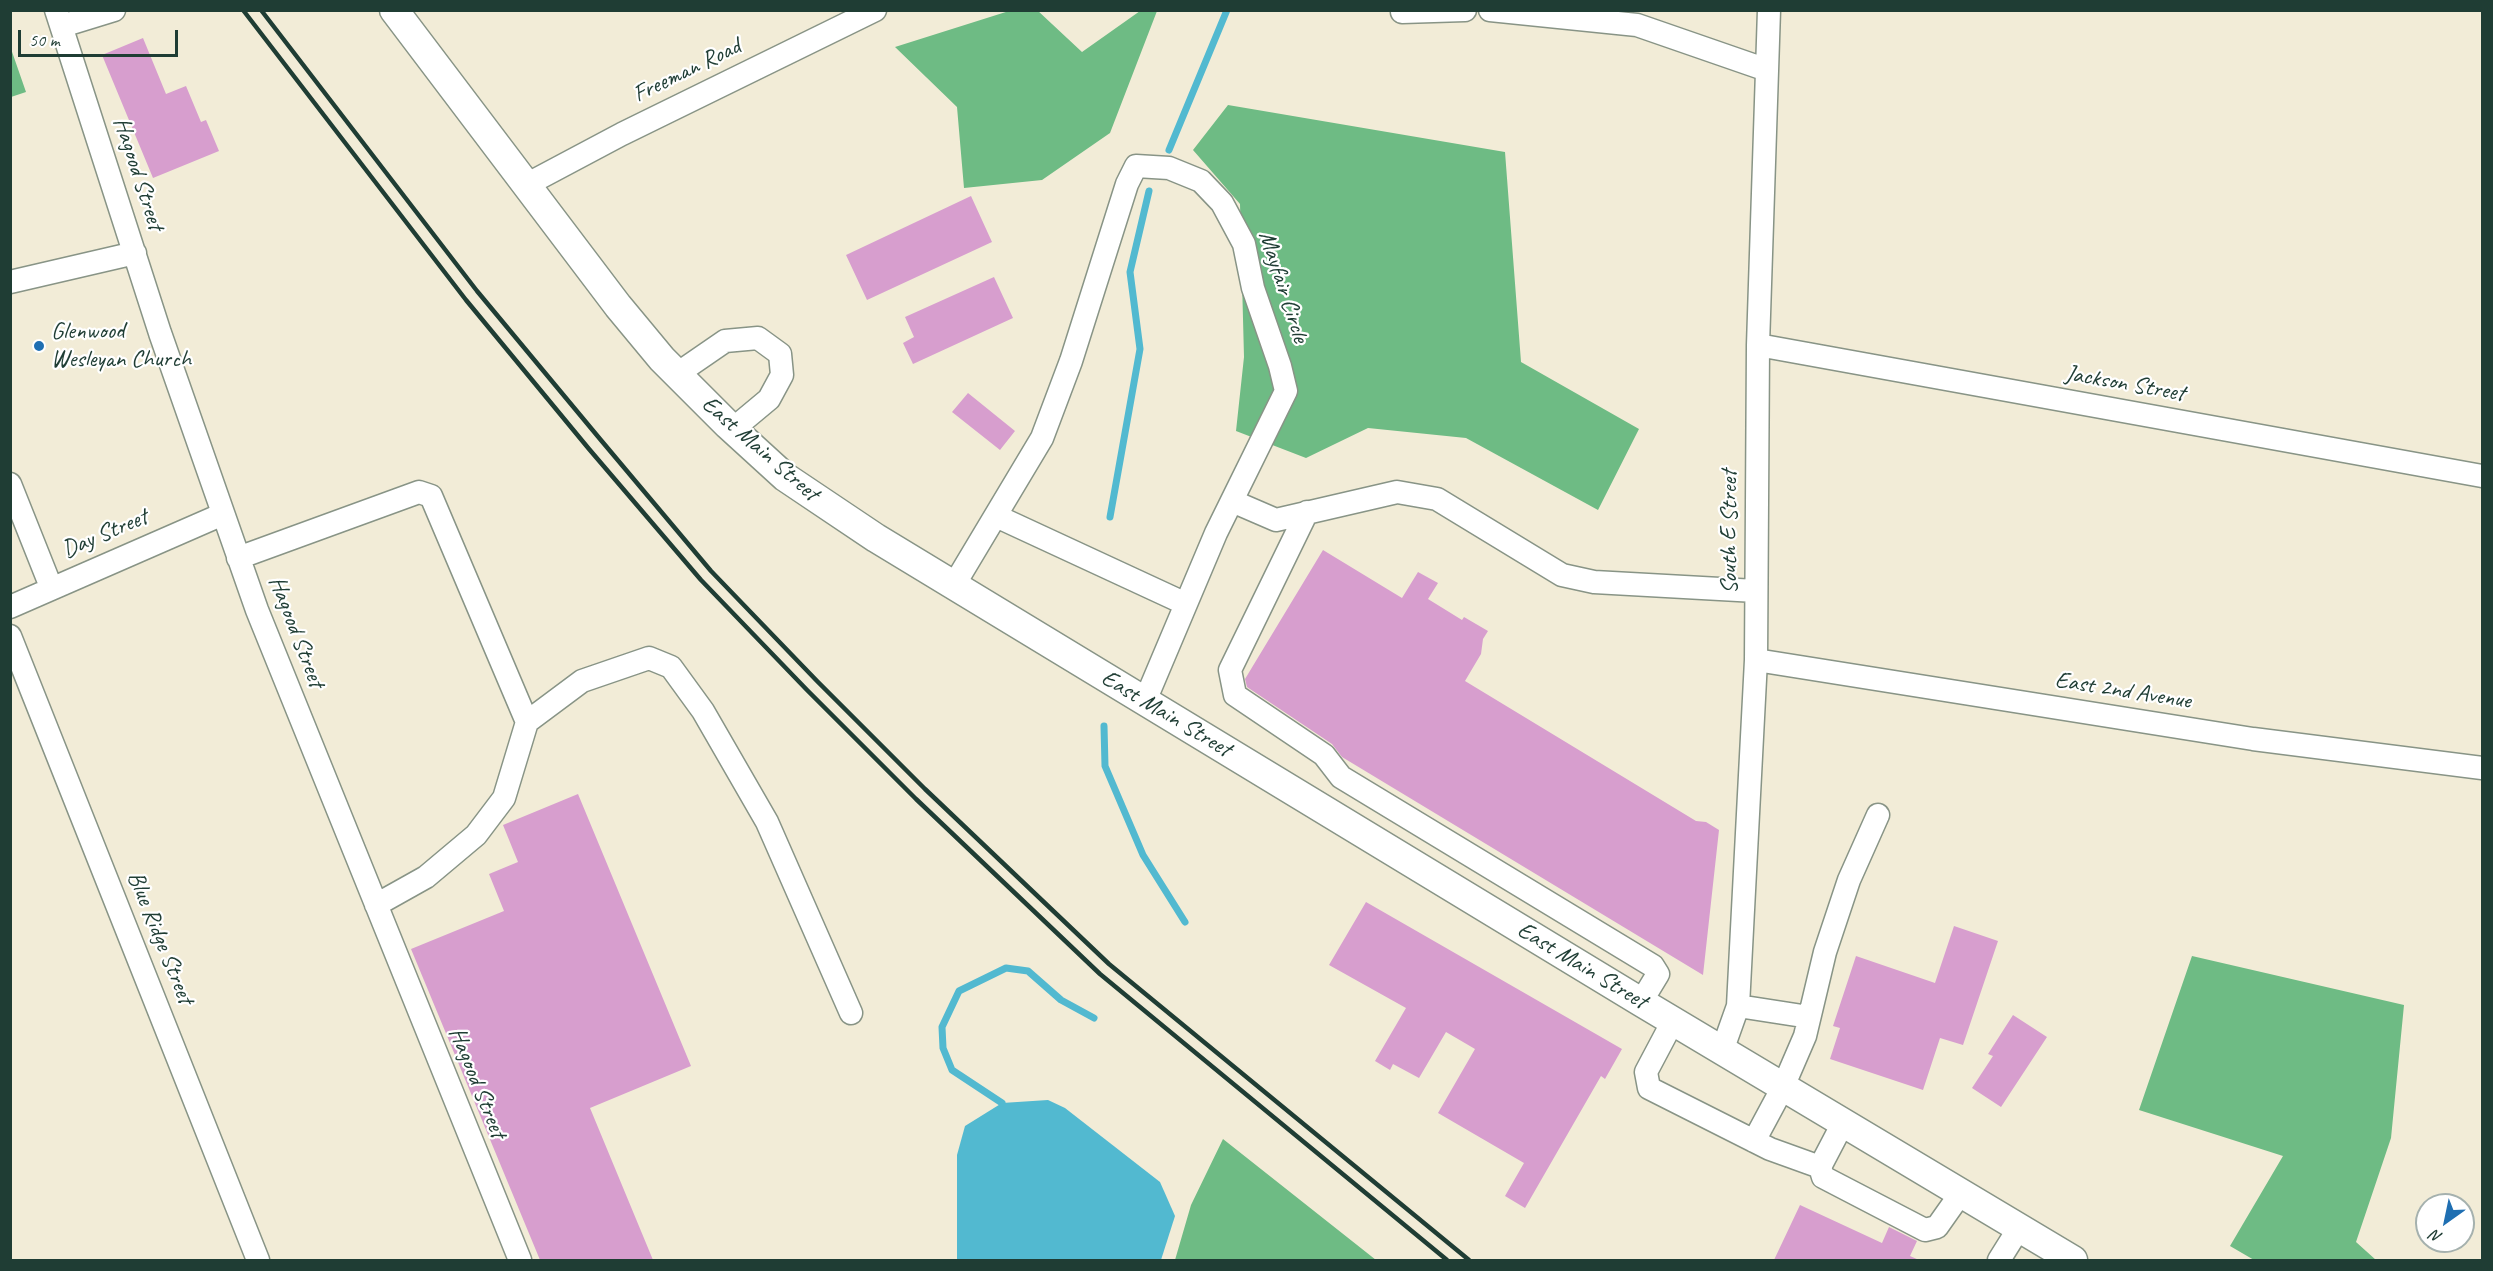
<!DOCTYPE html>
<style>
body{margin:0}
#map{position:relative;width:2493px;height:1271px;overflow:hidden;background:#f2ecd7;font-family:Caveat,sans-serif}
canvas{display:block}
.frame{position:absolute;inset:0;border:12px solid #1f3d34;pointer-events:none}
.north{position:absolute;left:2415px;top:1193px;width:60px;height:60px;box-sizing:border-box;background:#fff;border:2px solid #a5b1ae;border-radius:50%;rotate:213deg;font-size:16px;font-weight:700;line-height:24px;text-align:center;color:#1f3d34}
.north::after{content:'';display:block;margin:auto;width:21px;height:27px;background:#1f6fb2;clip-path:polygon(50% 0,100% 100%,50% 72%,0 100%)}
.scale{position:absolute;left:18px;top:30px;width:160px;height:27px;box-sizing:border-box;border:3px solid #1f3d34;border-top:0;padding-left:8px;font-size:18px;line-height:21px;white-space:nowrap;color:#1f3d34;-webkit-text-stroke:4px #fff;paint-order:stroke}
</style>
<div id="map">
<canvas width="2493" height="1271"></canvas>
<div class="frame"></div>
<div class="north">N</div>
<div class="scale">50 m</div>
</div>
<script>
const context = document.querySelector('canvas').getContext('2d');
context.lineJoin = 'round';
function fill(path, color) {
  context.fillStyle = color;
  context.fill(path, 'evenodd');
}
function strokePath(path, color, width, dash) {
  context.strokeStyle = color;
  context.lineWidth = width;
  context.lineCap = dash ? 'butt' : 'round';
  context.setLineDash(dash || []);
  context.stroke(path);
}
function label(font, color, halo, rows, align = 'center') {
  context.font = font + ' Caveat,sans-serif';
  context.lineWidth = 4.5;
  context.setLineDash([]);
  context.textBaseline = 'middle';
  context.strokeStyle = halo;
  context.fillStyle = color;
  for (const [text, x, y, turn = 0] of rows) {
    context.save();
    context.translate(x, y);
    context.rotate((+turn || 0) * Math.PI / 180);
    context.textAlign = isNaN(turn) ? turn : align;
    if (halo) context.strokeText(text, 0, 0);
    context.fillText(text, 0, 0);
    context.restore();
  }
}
const forest = new Path2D(`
 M1037,10L1082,52L1140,11H1157L1110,133L1042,180L964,188L957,107L895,47L1009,11Z
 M10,46L26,92L11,97H10Z
 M1228,105L1505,152L1521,362L1639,429L1598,510L1466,438L1368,428L1306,458L1236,431L1244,357L1240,204L1193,150Z
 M2192,956L2404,1005L2391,1138L2356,1242L2376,1260H2254L2230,1246L2283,1156L2139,1110Z
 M1223,1139L1376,1260H1175L1191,1205Z`);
const water = new Path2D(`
 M1048,1100L1065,1108L1160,1182L1175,1216L1161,1260H957V1155L965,1126L1002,1103Z`);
const stream = new Path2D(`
 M1169,150L1227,10
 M1110,517L1140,349L1130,272L1149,191
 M1104,726L1105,766L1143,855L1185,922
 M1002,1103L952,1070L943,1048L942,1027L959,991L1006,968L1028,971L1061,1000L1094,1018`);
const building = new Path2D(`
 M143,38L166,94L186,86L201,122L206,120L219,151L153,178L102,55Z
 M971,196L992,242L867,300L846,255Z
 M994,277L1013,318L913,364L903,343L914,337L905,317Z
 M968,393L1015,431L1000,450L952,412Z
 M1323,550L1402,598L1418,572L1438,583L1428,599L1462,620L1464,617L1488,631L1483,639L1481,654L1465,681L1696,821L1706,822L1719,830L1703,975L1342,757L1332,744L1247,687L1245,679Z
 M578,794L691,1066L590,1108L653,1260H540L411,949L504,911L489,874L518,862L503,825Z
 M1366,902L1622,1049L1605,1079L1601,1076L1525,1208L1505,1196L1524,1163L1438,1113L1475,1049L1446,1032L1419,1078L1393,1064L1390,1070L1375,1061L1406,1008L1329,965Z
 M1954,926L1998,941L1963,1045L1940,1038L1923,1090L1830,1059L1840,1028L1833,1026L1856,956L1935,983Z
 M2013,1015L2047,1037L2001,1107L1972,1088L1993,1056L1988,1054Z
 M1800,1205L1882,1243L1889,1227L1917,1241L1910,1256L1919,1260H1774Z`);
const minor = new Path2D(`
 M56,10L160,333L257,610L520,1260
 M1490,10L1637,25L1767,70
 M1402,12L1465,10
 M62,26L114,10
 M526,185L622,134L875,10
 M10,282L135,253
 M1758,345L2482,476
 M677,374L725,341L758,338L780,354L782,375L769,399L733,429
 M10,484L51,587
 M1232,501L1276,520L1397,492L1437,499L1562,575L1594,582L1756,591
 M1307,512L1230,670L1235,695L1324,755L1341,777L1653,966L1658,974L1641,1002
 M996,516L1186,604
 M238,558L419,492L431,496L527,722
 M954,585L1042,438L1071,361L1127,184L1136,166L1169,168L1201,181L1222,203L1244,244L1253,288L1280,366L1286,391L1216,533L1145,701
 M10,607L223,514
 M10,636L258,1260
 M1756,660L2253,739L2482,768
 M376,905L426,877L476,835L504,798L527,722L582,681L649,658L671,667L703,711L767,822L851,1013
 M1738,1006L1809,1017
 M1673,1021L1646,1072L1649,1088L1770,1149L1820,1167
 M1722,1051L1738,1006L1756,660L1758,345L1769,10
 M1843,1123L1820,1167L1823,1177L1925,1230L1937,1227L1961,1193
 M1754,1141L1783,1087L1805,1036L1825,952L1849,880L1878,815
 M1999,1260L2019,1228`);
const major = new Path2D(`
 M394,10L618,306L662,359L728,425L785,477L876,538L1641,1002L2073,1260`);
const rail = new Path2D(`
 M243,10L466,300L589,449L701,580L807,690L916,799L1100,974L1447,1260
 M261,10L477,291L600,439L711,571L817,681L925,789L1109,964L1469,1260`);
const markers = [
 [39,346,6,"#1f6fb2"]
];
const streetNames = [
 ["Freeman Road",687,71,-26],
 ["Hagood Street",138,174,72],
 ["Mayfair Circle",1283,287,72],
 ["Jackson Street",2125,384,10],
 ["East Main Street",760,449,41],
 ["South E Street",1730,532,-90],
 ["Day Street",105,534,-23],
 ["Hagood Street",296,632,69],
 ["East 2nd Avenue",2123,691,9],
 ["East Main Street",1166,714,31],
 ["Blue Ridge Street",160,938,68],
 ["East Main Street",1582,966,31],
 ["Hagood Street",477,1083,68]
];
const poiNames = [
 ["Glenwood",51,332],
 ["Wesleyan Church",51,360]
];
fill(forest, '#6ebb84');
fill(water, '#52b9d0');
strokePath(stream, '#52b9d0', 7);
fill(building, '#d79ece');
strokePath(minor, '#889486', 25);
strokePath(major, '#889486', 31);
strokePath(minor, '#fff', 22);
strokePath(major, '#fff', 28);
strokePath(rail, '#1f3d34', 4.5);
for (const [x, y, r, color] of markers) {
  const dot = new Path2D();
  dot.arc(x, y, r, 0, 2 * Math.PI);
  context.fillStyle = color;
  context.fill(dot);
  strokePath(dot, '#fff', 2);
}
label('24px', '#1f3d34', '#fff', streetNames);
label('24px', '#1f3d34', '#fff', poiNames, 'left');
</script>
